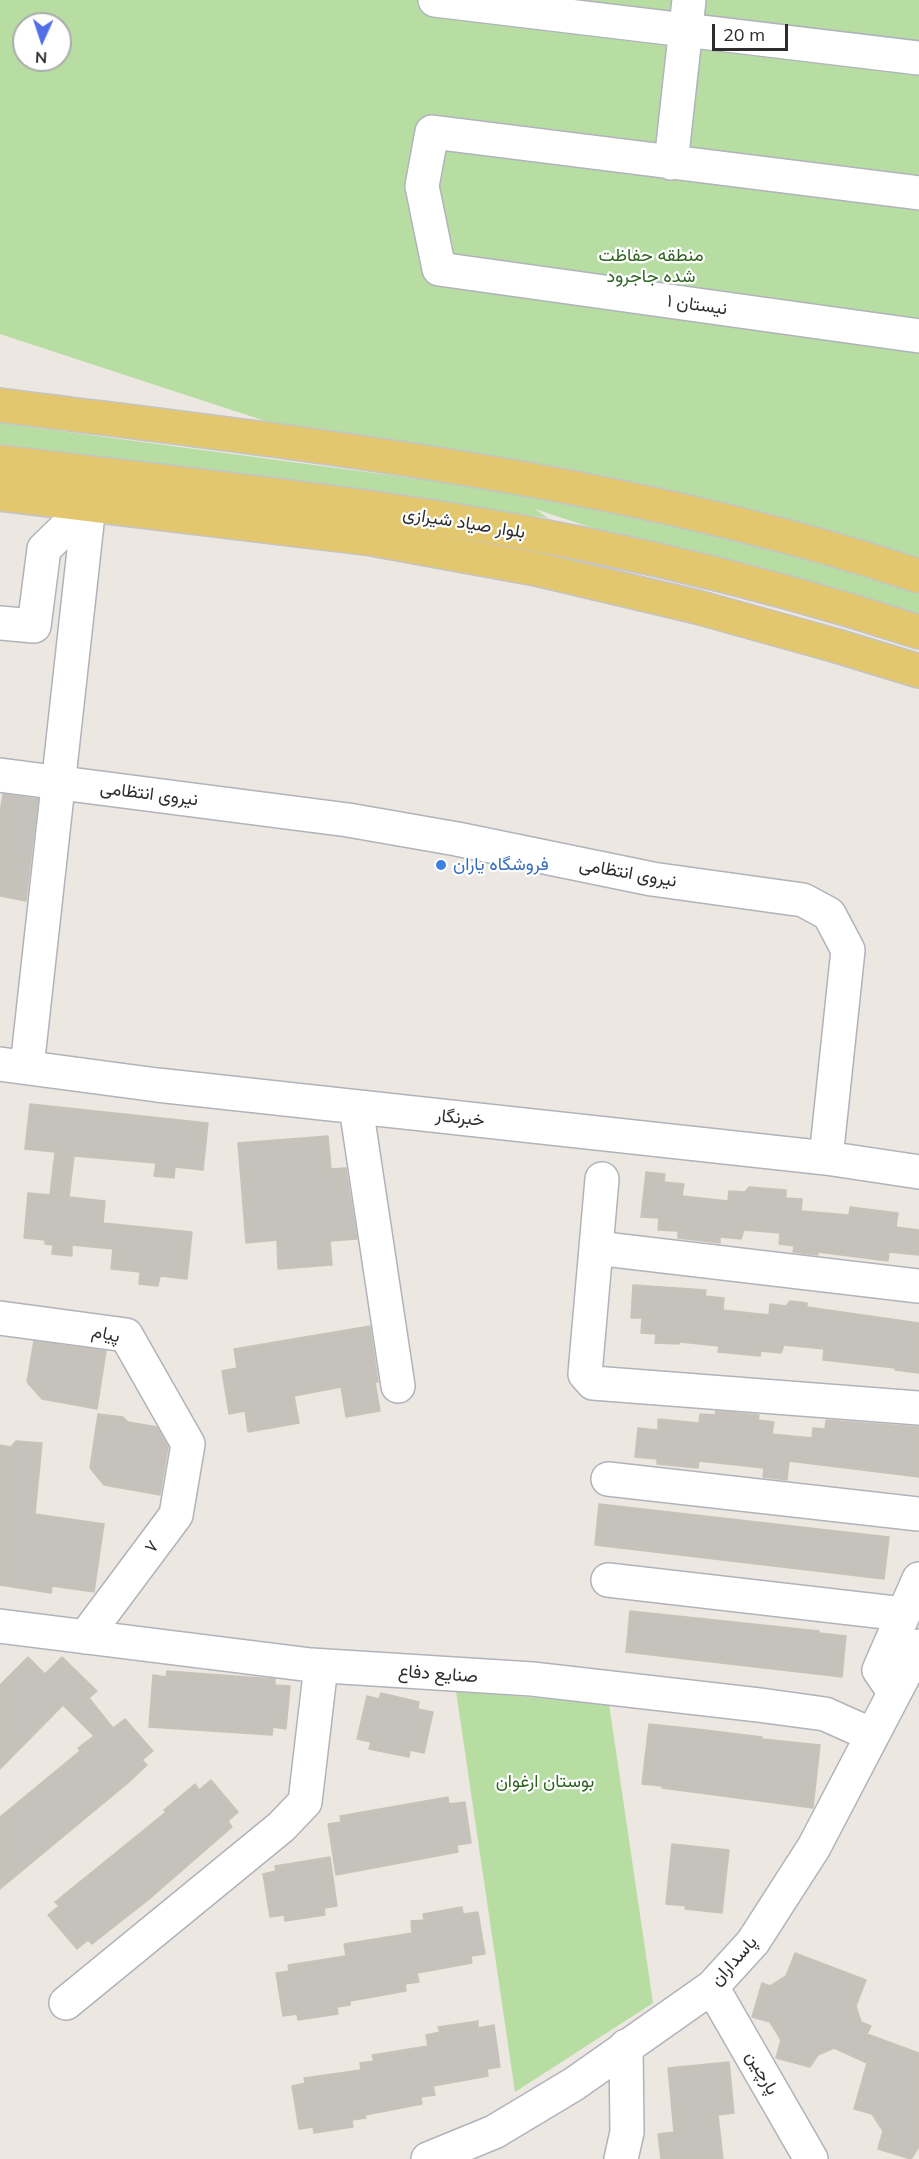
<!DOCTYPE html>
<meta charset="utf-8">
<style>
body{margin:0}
#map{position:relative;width:919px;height:2159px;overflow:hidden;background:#ece7e1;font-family:Mulish,sans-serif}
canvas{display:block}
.north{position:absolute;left:12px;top:12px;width:60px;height:60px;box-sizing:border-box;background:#fff;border:2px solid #ababab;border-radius:50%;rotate:183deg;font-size:16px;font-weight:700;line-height:24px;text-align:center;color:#2d2d2d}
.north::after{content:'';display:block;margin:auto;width:21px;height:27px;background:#536fe7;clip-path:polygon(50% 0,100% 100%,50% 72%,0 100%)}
.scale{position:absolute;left:712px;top:24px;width:76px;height:27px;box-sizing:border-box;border:3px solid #2d2d2d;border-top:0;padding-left:8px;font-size:18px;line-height:21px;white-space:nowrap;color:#2d2d2d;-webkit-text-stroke:4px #fff;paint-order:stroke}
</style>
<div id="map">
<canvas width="919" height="2159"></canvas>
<div class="north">N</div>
<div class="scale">20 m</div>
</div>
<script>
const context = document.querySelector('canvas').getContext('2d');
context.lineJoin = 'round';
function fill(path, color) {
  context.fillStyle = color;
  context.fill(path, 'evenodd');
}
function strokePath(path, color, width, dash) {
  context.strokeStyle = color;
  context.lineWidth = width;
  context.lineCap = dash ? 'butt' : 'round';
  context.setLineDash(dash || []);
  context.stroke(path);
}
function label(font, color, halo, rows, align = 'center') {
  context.font = font + ' Mulish,Vazirmatn,sans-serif';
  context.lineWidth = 4.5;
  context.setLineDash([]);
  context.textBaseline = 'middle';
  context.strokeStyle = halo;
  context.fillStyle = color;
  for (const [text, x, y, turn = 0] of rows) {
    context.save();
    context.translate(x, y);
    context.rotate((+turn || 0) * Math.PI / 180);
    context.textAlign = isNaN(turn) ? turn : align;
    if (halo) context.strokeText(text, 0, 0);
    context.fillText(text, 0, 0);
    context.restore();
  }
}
const green = new Path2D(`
 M0,0H919V635L535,509L548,518L0,444V423L457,484L0,334ZM24,24H60V60H24Z
 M456,1691L609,1704L653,2003L515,2092Z`);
const building = new Path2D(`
 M3,794L38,799L26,901L0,896V813Z
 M30,1104L208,1123L203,1170L175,1167L174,1178L154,1176L156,1163L74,1156L69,1197L105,1201L103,1223L192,1232L187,1279L160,1276L158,1286L139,1284L140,1272L111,1269L113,1249L72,1245V1256L52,1254L53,1245L45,1244V1240L24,1238L28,1193L50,1195L55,1152L25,1149Z
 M328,1136L331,1169L346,1168L357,1239L330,1241L332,1265L278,1269L277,1240L246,1243L238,1143Z
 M646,1172L665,1174L664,1182L684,1184L682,1196L728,1201L729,1191L745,1192L749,1187L786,1190V1198L802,1199L801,1211L849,1215L850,1207L898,1213L896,1227L919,1230V1255L889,1252L888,1261L818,1252V1255L793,1252L794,1246L779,1244L780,1233L744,1230L741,1239L720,1237V1243L678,1238V1231L658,1230L659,1218L641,1217Z
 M633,1285L706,1290L705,1296L724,1298L723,1310L769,1315L770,1304L786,1306L790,1301L807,1303V1307L919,1323V1373L895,1370V1368L823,1360L824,1349L784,1345L781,1353L761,1351L760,1356L718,1352L719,1346L680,1342L679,1344L655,1343L656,1334L641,1333L642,1318H631Z
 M370,1326L378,1382H375L380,1411L346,1417L341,1387L294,1396L299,1423L248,1432L245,1411L229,1414L222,1371L237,1368L234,1349Z
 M34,1341L106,1351L97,1409L42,1399L27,1382Z
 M716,1411L759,1415L758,1420L774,1422L772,1434L812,1438L813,1428L825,1429L826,1420L919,1427V1477L789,1461L787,1480L763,1477L764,1468L699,1461L698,1468L657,1464V1459L635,1457L638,1428L658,1430V1419L699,1423L700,1414L715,1415Z
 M98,1414L123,1417L128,1422L157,1427L168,1447L160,1495L104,1485L90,1468Z
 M16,1441L42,1443L35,1514L104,1524L94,1592L52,1586L51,1593L0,1585V1445L11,1447Z
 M599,1504L889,1537L884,1579L595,1545Z
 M630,1611L819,1631V1633L846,1636L842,1677L626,1652Z
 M28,1657L45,1674L62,1657L97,1691L89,1698L113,1728L125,1719L153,1751L142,1760L147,1765L129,1782L0,1889V1817L80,1751L78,1748L94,1736L63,1705L0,1769V1685Z
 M167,1671L275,1679V1685L290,1686L286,1729L273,1727L272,1735L149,1727L153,1675L166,1677Z
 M381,1693L419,1702L418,1709L433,1712L424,1753L410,1750L409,1757L369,1749L371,1742L357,1739L367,1696L379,1699Z
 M649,1724L705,1730L762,1737V1739L820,1745L813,1808L662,1788V1786L642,1784Z
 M211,1780L238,1812L228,1821L232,1827L148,1900L92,1944L88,1940L77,1949L48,1915L59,1906L55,1902L166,1812L164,1810L195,1784L199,1790Z
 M448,1797L449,1804L465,1802L471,1843L457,1845L458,1852L336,1875L328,1824L341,1822L340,1816Z
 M672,1844L729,1850L722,1913L685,1909L686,1906L666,1904Z
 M330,1857L337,1906L324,1908L325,1915L285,1921L284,1915L270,1917L263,1874L276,1871L275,1866Z
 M462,1907L463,1914L478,1912L485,1954L471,1956L472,1963L417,1973L419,1982L405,1984L406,1991L350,2001V2005L337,2007L338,2014L298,2020L297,2014L283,2016L276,1973L289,1971L288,1965L346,1956L344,1944L412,1933L411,1921L424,1920L423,1914Z
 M795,1953L866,1980L856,2006L861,2022L871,2026L867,2034L919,2053V2147L911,2159L878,2149L883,2131L872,2114L854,2109L867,2063L834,2048L818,2055L810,2067L776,2058L781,2040L770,2022L752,2017L762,1983L770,1986L786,1976Z
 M478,2021V2028L494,2025L500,2067L487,2069L488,2076L433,2086L435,2095L421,2097L422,2104L365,2115L366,2118L352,2120L353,2127L314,2133L313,2127L299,2129L292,2086L305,2083L304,2078L361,2070L360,2063L374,2061L372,2055L428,2046L426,2035L440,2032L438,2027Z
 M729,2062L734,2113L718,2115L723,2159H661L658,2134L674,2132L668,2068Z`);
const minor = new Path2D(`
 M435,0L919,58
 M671,163L689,0
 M919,193L432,132L422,186L439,269L919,336
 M0,623L34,626L44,549L89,505
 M0,775L348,820L457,839L652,879L803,900L829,914L848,950L826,1158
 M0,1064L157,1085L826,1158L919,1172
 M27,1067L89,505
 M356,1107L398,1386
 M602,1179L585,1374L593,1383L919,1408
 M596,1248L919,1286
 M0,1318L126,1335L188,1444L176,1515L85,1637
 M608,1479L919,1514
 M608,1580L903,1614
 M0,1626L311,1665L532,1679L759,1705L825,1714L872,1735
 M894,1692L879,1670L919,1579
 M712,1987L811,2159
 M66,2003L281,1827L305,1802L321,1666
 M428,2159L494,2132L574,2084L712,1987L753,1942L814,1847L919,1646
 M621,2159L627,2132L626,2046`);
const major = new Path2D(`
 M0,405C309,445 622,477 919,576
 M0,462C125,477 249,491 374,508C558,534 742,574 919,632
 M0,494L372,539L536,569L697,607L837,646L919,671`);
const markers = [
 [441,865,6,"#3f7fe0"]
];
const parkNames = [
 ["منطقه حفاظت",651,256],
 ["شده جاجرود",651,277],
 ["بوستان ارغوان",545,1782]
];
const streetNames = [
 ["نیستان ۱",697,305,8],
 ["بلوار صیاد شیرازی",464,523,9],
 ["نیروی انتظامی",149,794,7],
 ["نیروی انتظامی",628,873,10],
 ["خبرنگار",460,1118,6],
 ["پیام",106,1334,12],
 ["۷",152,1547,-53],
 ["صنایع دفاع",438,1674,4],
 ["پاسداران",734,1961,-48],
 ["پارچین",762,2073,60]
];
const shopNames = [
 ["فروشگاه یاران",453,865]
];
fill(green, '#b7dda3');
fill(building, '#c5c2bc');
strokePath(building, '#c8c3ba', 1.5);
strokePath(minor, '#b1b3bb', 36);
strokePath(major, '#c4c4c4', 36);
strokePath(minor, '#fff', 33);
strokePath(major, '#e3c76f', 33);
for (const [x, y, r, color] of markers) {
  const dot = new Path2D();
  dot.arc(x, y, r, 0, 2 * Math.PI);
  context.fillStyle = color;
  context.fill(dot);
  strokePath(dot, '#fff', 2);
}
label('18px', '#316323', '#fff', parkNames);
label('18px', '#2d2d2d', '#fff', streetNames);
label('18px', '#366cbe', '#fff', shopNames, 'left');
</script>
